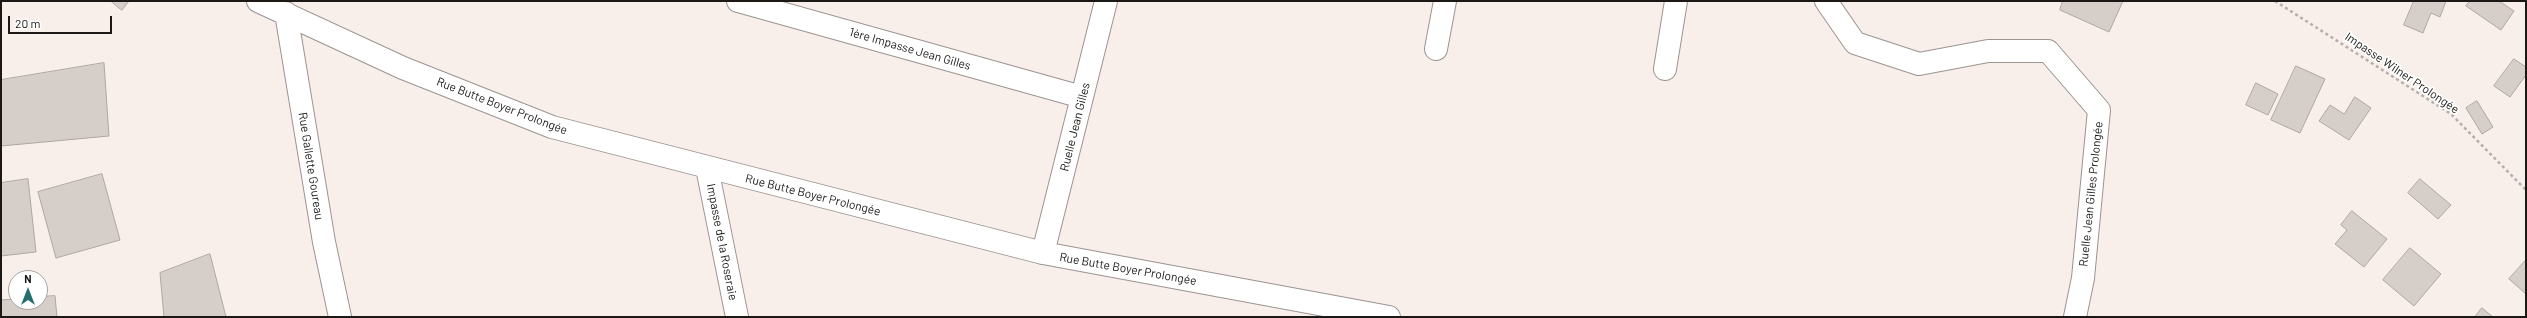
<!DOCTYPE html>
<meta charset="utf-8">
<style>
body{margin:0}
#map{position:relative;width:2527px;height:318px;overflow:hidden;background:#f8efeb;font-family:Barlow,sans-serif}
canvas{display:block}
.frame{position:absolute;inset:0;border:2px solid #1b1816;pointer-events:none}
.north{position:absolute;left:8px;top:270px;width:40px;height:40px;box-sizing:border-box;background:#fff;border:1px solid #a4a3a2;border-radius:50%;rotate:0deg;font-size:11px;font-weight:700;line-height:16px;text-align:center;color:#1b1816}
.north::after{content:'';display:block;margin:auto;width:14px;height:18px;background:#246f6c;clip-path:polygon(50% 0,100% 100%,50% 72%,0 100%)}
.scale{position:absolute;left:8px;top:16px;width:104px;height:18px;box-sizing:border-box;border:2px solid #1b1816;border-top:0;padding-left:5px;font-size:12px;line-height:14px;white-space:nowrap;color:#1b1816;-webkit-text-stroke:3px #fff;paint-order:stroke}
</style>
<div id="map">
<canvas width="2527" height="318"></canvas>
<div class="frame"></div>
<div class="north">N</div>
<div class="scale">20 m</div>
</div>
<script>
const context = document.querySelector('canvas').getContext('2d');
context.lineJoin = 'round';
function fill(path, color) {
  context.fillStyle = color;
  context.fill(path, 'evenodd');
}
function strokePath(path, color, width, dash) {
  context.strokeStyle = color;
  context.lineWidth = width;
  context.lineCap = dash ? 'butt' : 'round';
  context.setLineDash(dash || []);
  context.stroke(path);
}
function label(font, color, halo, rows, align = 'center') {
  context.font = font + ' Barlow,sans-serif';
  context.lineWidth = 3.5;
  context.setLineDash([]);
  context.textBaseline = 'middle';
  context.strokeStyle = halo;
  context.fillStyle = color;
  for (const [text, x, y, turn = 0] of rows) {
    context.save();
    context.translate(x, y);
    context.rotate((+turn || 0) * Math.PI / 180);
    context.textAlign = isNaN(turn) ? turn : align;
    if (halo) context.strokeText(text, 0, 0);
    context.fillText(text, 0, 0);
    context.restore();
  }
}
const building = new Path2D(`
 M111,1H129L122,10Z
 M2063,1H2123L2109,32L2060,10Z
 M2414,1H2446L2440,17L2431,13L2423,33L2404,25Z
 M2470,1H2499L2514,11L2501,30L2466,6Z
 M2514,59L2526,67V75L2510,97L2494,86Z
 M104,63L109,136L1,146V80Z
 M2296,66L2325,79L2300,133L2271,120Z
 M2256,83L2278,94L2268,115L2246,105Z
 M2355,97L2371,108L2349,140L2319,121L2330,105L2344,114Z
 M2477,101L2493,127L2482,134L2466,108Z
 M102,174L120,240L56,258L38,192Z
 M28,179L36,252L1,256V183Z
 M2420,179L2451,205L2438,219L2408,193Z
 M2352,211L2387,239L2364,267L2335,244L2347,230L2341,225Z
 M2410,248L2441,274L2414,306L2383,280Z
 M210,254L226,317H164L160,273Z
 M2526,260V294L2509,279Z
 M55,296L57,317H1V300L16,299V302H40V297Z
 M2482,308L2493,317H2475Z`);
const path = new Path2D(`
 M2275,1L2451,114L2526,190`);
const minor = new Path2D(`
 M258,1L403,68L552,127L1043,253L1389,317
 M738,1L1082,97
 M1826,1L1855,43L1919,64L1988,51H2048L2099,110L2083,278L2075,317
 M286,13L324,242L340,317
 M1436,49L1445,1
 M1665,69L1676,1
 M707,168L737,317
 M1043,253L1106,1`);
const streetNames = [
 ["1ère Impasse Jean Gilles",910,49,16],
 ["Impasse Wilner Prolongée",2402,73,34],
 ["Rue Butte Boyer Prolongée",502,106,21],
 ["Ruelle Jean Gilles",1075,127,-76],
 ["Rue Gallette Goureau",311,166,81],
 ["Ruelle Jean Gilles Prolongée",2091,194,-84],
 ["Rue Butte Boyer Prolongée",813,195,14],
 ["Impasse de la Roseraie",722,242,79],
 ["Rue Butte Boyer Prolongée",1128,269,10]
];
fill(building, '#d6cec9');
strokePath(building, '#aea6a2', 1);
strokePath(minor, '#9c9491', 24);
strokePath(path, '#b5aeab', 2.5, [3, 3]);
strokePath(minor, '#fff', 22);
label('12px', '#1b1816', '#fff', streetNames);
</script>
